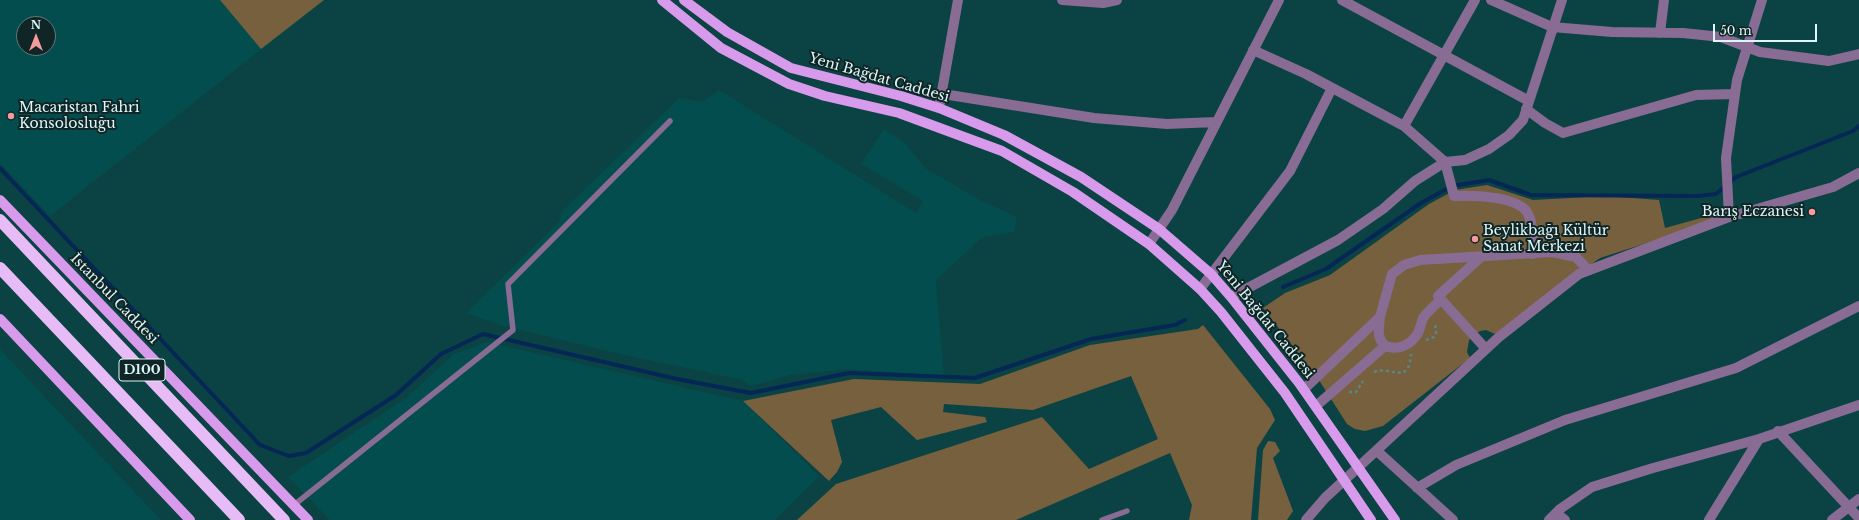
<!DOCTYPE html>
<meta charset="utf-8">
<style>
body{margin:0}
#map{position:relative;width:1859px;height:520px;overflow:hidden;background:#0b4244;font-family:"Libre Baskerville",serif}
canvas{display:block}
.north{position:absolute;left:16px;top:16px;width:40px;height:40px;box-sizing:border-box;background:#102525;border:1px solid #627979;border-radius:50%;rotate:0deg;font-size:11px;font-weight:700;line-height:16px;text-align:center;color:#ddf6f7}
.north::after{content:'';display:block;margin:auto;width:14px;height:18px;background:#f59b9e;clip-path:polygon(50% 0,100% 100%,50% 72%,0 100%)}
.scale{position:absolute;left:1713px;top:24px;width:104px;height:18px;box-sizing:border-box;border:2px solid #ddf6f7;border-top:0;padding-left:5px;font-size:12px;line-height:14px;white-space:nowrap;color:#ddf6f7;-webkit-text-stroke:3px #102525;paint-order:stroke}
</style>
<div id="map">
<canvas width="1859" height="520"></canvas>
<div class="north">N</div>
<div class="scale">50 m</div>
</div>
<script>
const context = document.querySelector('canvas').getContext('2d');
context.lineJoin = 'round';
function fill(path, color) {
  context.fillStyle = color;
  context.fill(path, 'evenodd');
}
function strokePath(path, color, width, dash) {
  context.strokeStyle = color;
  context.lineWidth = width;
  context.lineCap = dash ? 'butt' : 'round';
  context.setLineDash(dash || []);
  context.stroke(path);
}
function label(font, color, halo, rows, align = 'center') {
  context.font = font + ' "Libre Baskerville",serif';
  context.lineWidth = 4;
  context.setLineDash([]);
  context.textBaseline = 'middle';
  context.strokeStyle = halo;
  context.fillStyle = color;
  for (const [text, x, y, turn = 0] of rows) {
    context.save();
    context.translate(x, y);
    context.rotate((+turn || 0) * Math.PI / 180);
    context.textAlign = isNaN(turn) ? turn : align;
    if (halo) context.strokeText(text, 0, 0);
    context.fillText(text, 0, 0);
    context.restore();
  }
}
const built = new Path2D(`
 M0,0H324L50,216L0,163ZM24,24H48V48H24Z
 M719,90L916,213L923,201L861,164L884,129L905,143L925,168L980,200L1017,217L1014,232L983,237L936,280L944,376L848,369L789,375L751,386L743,380L620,354L500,325L466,313L560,221L561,212L679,98L702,102Z
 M487,342L743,401L819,476L775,520H330L288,477L406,398L454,354Z
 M0,349L56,409L161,520H0Z`);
const green = new Path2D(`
 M220,0H324L261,49Z
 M1487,185L1533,200L1606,196L1659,200L1665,228L1719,213V215L1712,222L1600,258L1495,334L1486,330L1480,331L1469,340L1467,352L1470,358L1383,426L1365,431L1355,429L1347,424L1317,377L1263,308L1285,293L1330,275L1429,204L1455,190Z
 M1203,325L1270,409L1275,420L1257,448L1251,520H1189L1192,505L1170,453L1016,520H797L836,484L1042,417L1089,469L1158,439L1131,376L1033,410L944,404L943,412L985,417L987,422L917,440L881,407L831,420L842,462L837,472L829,481L743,401L854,379L980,384L1090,345L1198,329Z
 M1268,441L1275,442L1280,451L1273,458L1293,511L1287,520H1258L1263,450Z`);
const stream = new Path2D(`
 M0,168L260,445L289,456L306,453L396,395L441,354L483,334L677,379L751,393L849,373L975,378L1091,339L1175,325L1185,320
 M1283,287L1326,269L1421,203L1452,186L1489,180L1531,195L1697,196L1716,194L1736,177L1853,131L1859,126`);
const path = new Path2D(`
 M1426,340L1434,337L1436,333L1435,323
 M1374,372C1390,365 1409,387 1411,354
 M1349,392H1356L1363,381`);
const lane = new Path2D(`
 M294,505L513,330L508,284L670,121
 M1102,520L1127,511`);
const street = new Path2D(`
 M1062,0L1103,3L1117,0
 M1342,0L1529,101
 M1491,0L1552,27L1612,32L1683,33L1721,37L1760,52L1829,61L1859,54
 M1660,33L1664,0
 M1253,50L1306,74L1404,126L1445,162L1454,196C1472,195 1520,196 1528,214C1534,225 1532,242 1533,254
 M943,94L1094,118L1167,124L1216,122
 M939,108L958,0
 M1526,109L1545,123L1563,133L1696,95L1735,94
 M1404,126L1475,0
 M1729,217L1726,158L1737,80L1762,0
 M1149,244L1172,210L1279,0
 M1481,257L1438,296L1486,349
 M1200,289L1290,171L1332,88
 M1231,297L1338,240L1383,209L1415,181L1445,162L1465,160L1489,149L1509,135L1523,120L1562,0
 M1385,346C1398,351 1411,345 1418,333C1420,329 1421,323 1423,318C1428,311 1435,305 1441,300
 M1304,389L1380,317L1392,274L1404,265L1420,260L1552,252L1576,257L1588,270
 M1316,406L1385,346C1376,337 1379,328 1380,317
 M1778,431L1859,518
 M1377,451L1453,520
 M1417,488L1456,465L1565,420L1736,368L1859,306
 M1556,513L1565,520
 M1306,520L1325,498L1499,337L1579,274L1729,217L1833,187L1859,173
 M1549,520L1560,509L1592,487L1653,468L1759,439L1859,405
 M1709,520L1759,439
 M1832,520L1859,499`);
const primary = new Path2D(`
 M662,0L721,48L789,84L825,96L899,113L1002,151L1073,192L1149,244L1200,289L1221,312L1285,393L1371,520
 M684,0L727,32L791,68L901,96L939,108L1004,135L1081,177L1159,229L1211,274L1231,297L1299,383L1395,520
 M0,200L308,520
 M0,319L190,520`);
const highway = new Path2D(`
 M0,220L284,520
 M0,268L239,520`);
const markers = [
 [11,116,4,"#f59b9e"],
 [1812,212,4,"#f59b9e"],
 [1475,239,4,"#f59b9e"]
];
const shields = [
 [142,370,46]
];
const shieldNames = [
 ["D100",142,370]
];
const streetNames = [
 ["Yeni Bağdat Caddesi",879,78,16],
 ["İstanbul Caddesi",114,299,46],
 ["Yeni Bağdat Caddesi",1265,320,51]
];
const poiNames = [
 ["Macaristan Fahri",19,108],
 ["Konsolosluğu",19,124],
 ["Barış Eczanesi",1804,212,"right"],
 ["Beylikbağı Kültür",1483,231],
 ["Sanat Merkezi",1483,247]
];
fill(built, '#044d4f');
fill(green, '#77603d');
strokePath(stream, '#052755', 4);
strokePath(path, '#5b8688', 2.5, [3, 3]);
strokePath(lane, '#896c93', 5.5);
strokePath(street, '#896c93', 10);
strokePath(primary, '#d89bec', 10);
strokePath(highway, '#e7bcf6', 12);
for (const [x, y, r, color] of markers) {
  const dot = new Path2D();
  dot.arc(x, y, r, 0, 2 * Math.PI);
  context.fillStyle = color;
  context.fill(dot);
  strokePath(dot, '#102525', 1.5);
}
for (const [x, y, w] of shields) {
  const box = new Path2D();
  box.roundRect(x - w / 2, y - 11, w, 22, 3);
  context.fillStyle = '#102525';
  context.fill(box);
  strokePath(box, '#ddf6f7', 1);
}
label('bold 13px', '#ddf6f7', null, shieldNames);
label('14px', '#ddf6f7', '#102525', streetNames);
label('14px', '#ddf6f7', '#102525', poiNames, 'left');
</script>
